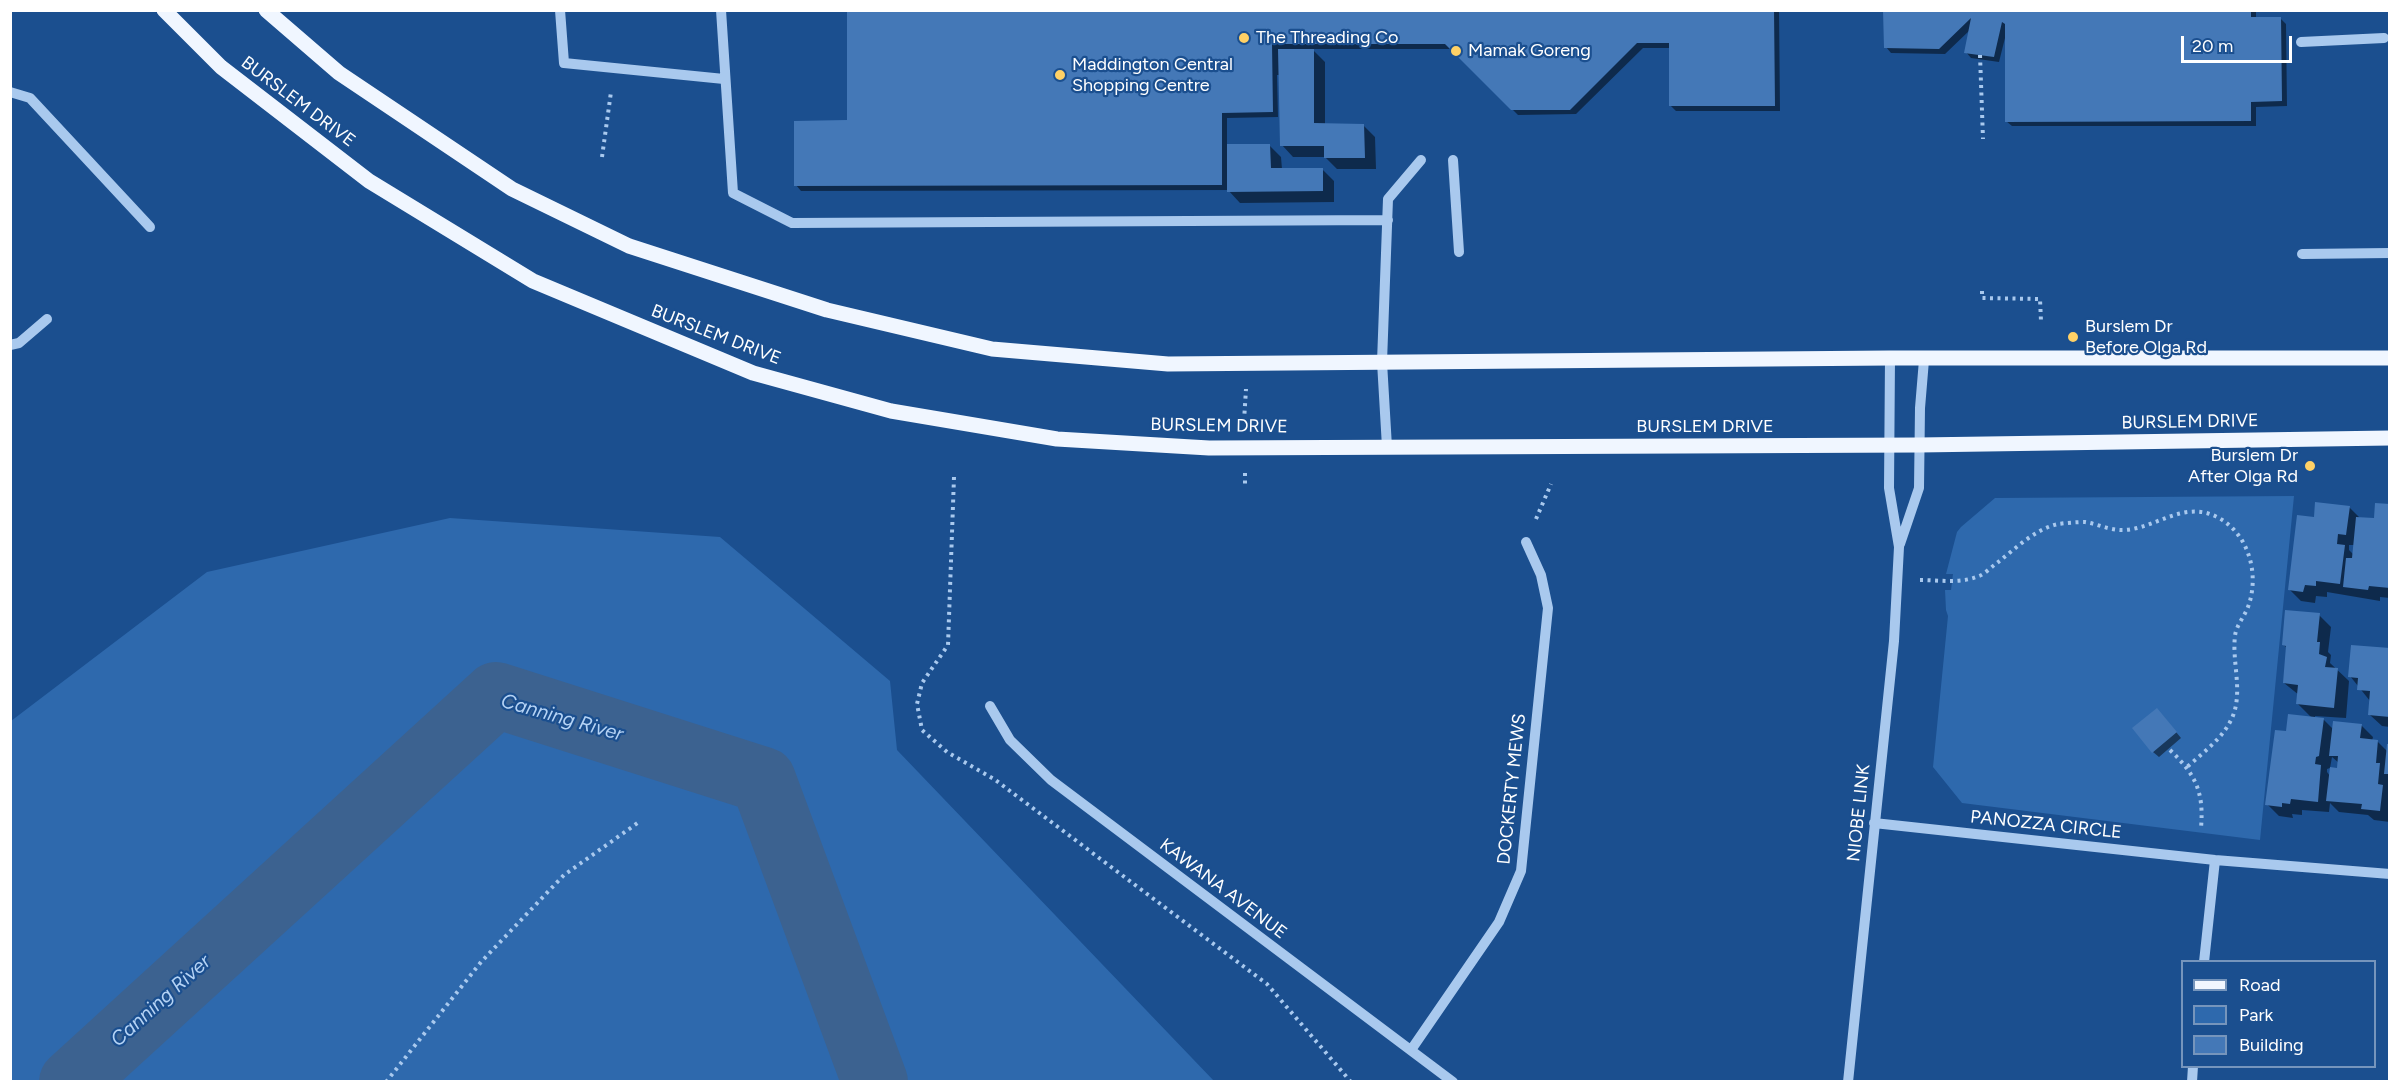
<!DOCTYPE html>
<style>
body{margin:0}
#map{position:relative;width:2400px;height:1092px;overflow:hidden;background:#1b4f8f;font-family:Figtree,sans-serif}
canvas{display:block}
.frame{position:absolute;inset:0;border:12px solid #fff;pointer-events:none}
.legend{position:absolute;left:2181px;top:960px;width:195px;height:108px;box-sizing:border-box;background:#1b4f8f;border:2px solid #7695bc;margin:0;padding:8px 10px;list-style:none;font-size:18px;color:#fff}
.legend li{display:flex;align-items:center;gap:12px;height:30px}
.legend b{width:30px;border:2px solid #7695bc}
.scale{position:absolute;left:2181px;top:36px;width:111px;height:27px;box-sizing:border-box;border:3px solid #fff;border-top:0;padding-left:8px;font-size:18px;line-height:21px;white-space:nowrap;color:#fff;-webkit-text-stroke:4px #1b4f8f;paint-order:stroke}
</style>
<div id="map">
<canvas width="2400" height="1092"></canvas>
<div class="frame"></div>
<ul class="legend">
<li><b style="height:8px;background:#f0f6ff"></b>Road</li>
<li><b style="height:16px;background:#2e69ad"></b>Park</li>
<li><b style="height:16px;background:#4478b7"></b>Building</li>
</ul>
<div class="scale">20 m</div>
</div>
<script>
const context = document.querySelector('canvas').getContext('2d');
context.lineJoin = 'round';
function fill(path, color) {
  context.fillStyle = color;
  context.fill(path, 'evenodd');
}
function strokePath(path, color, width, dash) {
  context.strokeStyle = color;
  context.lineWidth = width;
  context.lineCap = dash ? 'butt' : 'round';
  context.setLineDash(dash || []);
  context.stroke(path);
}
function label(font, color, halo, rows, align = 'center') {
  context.font = font + ' Figtree,sans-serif';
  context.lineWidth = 4.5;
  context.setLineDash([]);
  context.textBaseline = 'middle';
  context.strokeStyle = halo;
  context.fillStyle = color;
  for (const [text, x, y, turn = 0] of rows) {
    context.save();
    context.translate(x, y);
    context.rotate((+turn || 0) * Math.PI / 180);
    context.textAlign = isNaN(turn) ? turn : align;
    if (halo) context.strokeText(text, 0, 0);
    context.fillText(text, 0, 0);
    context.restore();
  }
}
const green = new Path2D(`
 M2294,496L2260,840L1962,803L1933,767L1948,616L1946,610L1945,590H1951L1953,574H1946L1957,532L1961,527L1995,498Z
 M450,518L720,537L890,681L897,750L1214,1081H11V721L207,572Z`);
const shadow = new Path2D(`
 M848,10H1779L1780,111H1676L1670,105V48H1643L1576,114L1518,115L1452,49H1312L1325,62V125H1363L1375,137L1376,169H1337L1325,157H1293L1282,145L1280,75H1277L1278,117L1227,118V146H1270L1281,157L1282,169H1322L1334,181V202L1240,203L1228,190L801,191L796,185L849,122Z
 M1885,10H2256V18H2280L2286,24L2287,106L2256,107V126H2012L2006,121L2005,38L1999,62L1971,58L1966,52L1970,30L1945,54L1891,53L1886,47Z
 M2390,506V598L2380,597V601L2327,592V597L2316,596L2315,603L2301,601L2289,589L2315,519L2349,507L2360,518L2375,520ZM2349,545H2355L2354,555L2349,550Z
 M2319,615L2331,627L2328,652L2331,655L2330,663L2349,681L2346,718L2315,716V719L2324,720L2333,729L2361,725L2373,737L2372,741H2377L2387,751L2390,746V822L2374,820L2368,815L2339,812L2330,803L2329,812L2302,810V815L2292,814L2293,818L2279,816L2267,804L2287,733L2312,718L2298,704L2299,695L2284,683L2288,649L2284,645ZM2332,757L2339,763L2338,769L2330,776L2327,772V769L2330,768Z
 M2390,649V727L2382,726L2370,715V701L2350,676Z
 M2162,715L2181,738L2159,757L2153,752Z`);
const river = new Path2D(`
 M72,1082L496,695L763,780L875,1082`);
const building = new Path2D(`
 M847,10H1774L1775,106H1669V43H1637L1570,110H1511L1445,44H1272L1273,112L1222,113V185L794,186V121L847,120Z
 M1883,10H2251V17H2281L2282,101L2251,102V121L2005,122V24L2002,22L1994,57L1964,53L1971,18L1939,49L1884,48Z
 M1278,49H1314V123L1364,124L1365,158H1324V146H1280Z
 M1227,144H1270L1271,168H1323V191L1227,192Z
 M2315,502L2350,506L2346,535L2338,534L2337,544L2345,545L2340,584L2316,581V586L2305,585L2303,592L2288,590L2297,515L2314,517Z
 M2375,503L2390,504V588L2369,586L2368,590L2343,587L2346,558H2352L2356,517L2374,518Z
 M2285,610L2320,613L2317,642H2320L2319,654L2327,657L2325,667L2338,668L2334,708L2296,704L2298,685L2283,683L2286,646L2282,645Z
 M2351,645L2390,648V717L2368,715L2370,691L2357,690L2358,678L2348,677Z
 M2157,708L2177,732L2152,753L2132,728Z
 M2288,714L2324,718L2319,756L2316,757L2315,764L2321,765L2318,802L2291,799L2290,804L2282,803V807L2265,805L2275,730L2286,731Z
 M2333,721L2362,724L2360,738L2378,740L2376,763H2380L2378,784L2383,785L2380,811L2361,809L2362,804L2326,801L2330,767L2337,768L2338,756H2329Z
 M2387,744H2390V774H2384Z`);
const path = new Path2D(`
 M1980,55L1983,139
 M602,157L611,92
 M1982,291V298L2040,299L2041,321
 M1244,421L1246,389
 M1245,473V484
 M954,477L948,645L922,683L917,704L922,730L947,752L994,779L1267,984L1351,1082
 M1536,519L1551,484
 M1920,580C1940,580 1960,584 1979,576C1985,574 1991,567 1997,563C2015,549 2035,529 2058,524C2065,523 2077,522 2085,522C2098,524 2111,531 2125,530C2156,528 2184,500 2217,517C2249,533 2260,575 2248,607C2244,617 2236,626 2235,636C2232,661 2242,688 2234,713C2226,736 2205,751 2187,767
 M2170,750C2196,775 2204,792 2201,828
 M386,1082L481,962L564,875L639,822`);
const minor = new Path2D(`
 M560,10L564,63L724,79
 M721,10L733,193L792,223L1388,220
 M2301,42L2384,38
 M10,92L30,98L150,227
 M1453,160L1459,252
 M2302,254L2390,253
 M10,345L19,343L47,319
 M1387,447L1382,362L1388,199L1421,160
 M1900,544L1919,488L1920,408L1924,360
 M990,706L1010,740L1051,780L1453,1082
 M1874,823L2215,860L2390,874
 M2204,962L2215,860
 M1411,1050L1499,922L1521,871L1548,608L1541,575L1526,542
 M1848,1082L1894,641L1899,547L1889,488L1890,358
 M2192,1082L2193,1066`);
const major = new Path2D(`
 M164,10L221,67L369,181L533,281L753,373L891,411L1057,439L1209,448L1919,445L2390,438
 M266,10L339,73L512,189L629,246L827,310L992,349L1168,364L1890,358H2390`);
const markers = [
 [1244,38,6,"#ffd166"],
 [1456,51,6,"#ffd166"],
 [1060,75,6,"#ffd166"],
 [2073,337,6,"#ffd166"],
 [2310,466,6,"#ffd166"]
];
const poiNames = [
 ["The Threading Co",1256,38],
 ["Mamak Goreng",1468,51],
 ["Maddington Central",1072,65],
 ["Shopping Centre",1072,86],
 ["Burslem Dr",2085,327],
 ["Before Olga Rd",2085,348],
 ["Burslem Dr",2298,456,"right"],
 ["After Olga Rd",2298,477,"right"]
];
const streetNames = [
 ["BURSLEM DRIVE",298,102,37],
 ["BURSLEM DRIVE",716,335,21],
 ["BURSLEM DRIVE",2190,422,-1],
 ["BURSLEM DRIVE",1219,426,1],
 ["BURSLEM DRIVE",1705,427],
 ["DOCKERTY MEWS",1512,789,-84],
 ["NIOBE LINK",1859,813,-84],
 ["PANOZZA CIRCLE",2046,825,6],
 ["KAWANA AVENUE",1223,889,37]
];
const waterNames = [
 ["Canning River",562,718,16],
 ["Canning River",161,1001,-42]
];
fill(green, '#2e69ad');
fill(shadow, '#0007');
strokePath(river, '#3c6290', 66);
fill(building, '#4478b7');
strokePath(path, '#a9c9ee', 4, [3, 4.5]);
strokePath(minor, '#a9c9ee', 10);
strokePath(major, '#f0f6ff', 15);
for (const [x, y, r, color] of markers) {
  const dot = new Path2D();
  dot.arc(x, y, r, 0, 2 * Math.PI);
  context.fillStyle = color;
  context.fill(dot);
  strokePath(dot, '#1b4f8f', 2);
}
label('18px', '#fff', '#1b4f8f', poiNames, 'left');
label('18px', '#fff', '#1b4f8f', streetNames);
label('italic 20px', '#b5d3f5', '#1b4f8f', waterNames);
</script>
